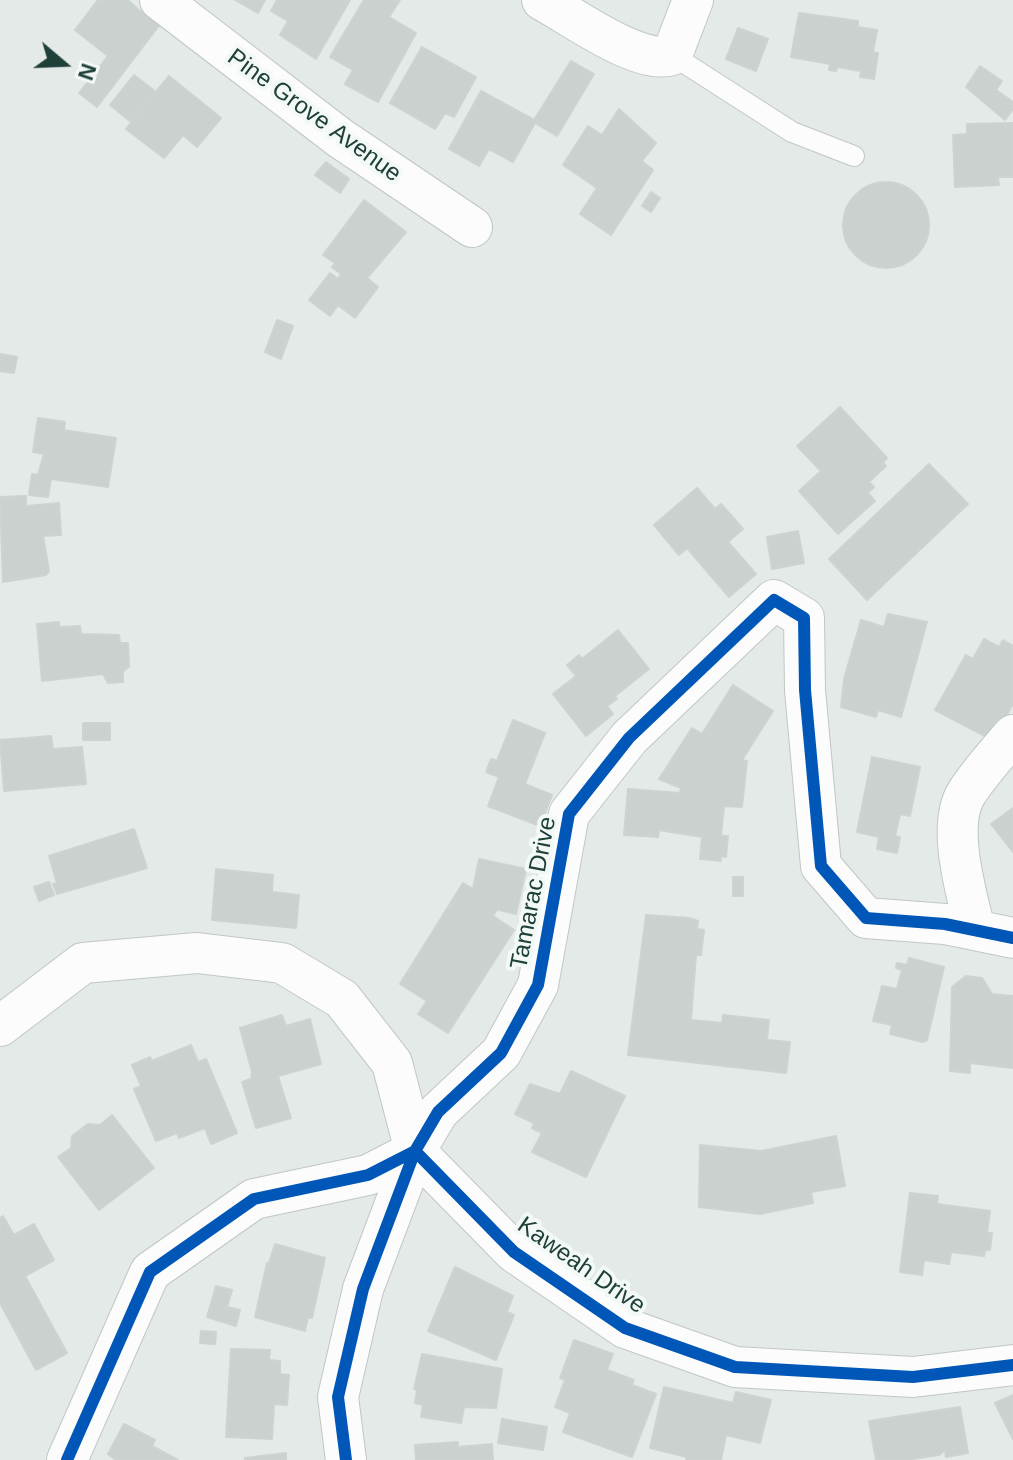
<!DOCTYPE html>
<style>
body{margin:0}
#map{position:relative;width:1013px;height:1460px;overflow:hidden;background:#e4eae7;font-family:Helvetica,sans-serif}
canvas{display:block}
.north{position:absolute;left:24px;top:24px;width:80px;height:80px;-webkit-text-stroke:6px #f2f9f6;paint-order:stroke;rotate:109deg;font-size:22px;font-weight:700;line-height:32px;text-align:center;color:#1f4039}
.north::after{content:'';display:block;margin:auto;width:28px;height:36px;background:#1f4039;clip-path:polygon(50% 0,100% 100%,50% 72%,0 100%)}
</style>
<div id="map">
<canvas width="1013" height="1460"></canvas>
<div class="north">N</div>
</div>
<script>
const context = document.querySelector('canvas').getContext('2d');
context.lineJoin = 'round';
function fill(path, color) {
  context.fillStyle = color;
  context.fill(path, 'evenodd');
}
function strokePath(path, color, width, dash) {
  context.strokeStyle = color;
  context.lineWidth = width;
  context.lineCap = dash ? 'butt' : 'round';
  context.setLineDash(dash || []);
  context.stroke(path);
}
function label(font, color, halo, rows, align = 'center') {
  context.font = font + ' Helvetica,sans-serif';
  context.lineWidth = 8;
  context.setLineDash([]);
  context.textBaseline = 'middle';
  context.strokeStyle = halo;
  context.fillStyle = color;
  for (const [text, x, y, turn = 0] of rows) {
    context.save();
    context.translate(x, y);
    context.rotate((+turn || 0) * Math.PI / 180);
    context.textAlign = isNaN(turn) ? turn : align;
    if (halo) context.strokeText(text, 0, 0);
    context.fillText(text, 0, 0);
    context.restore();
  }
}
const building = new Path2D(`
 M98,0H128L141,12L148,4L164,19L97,107L79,93L108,56L75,30Z
 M235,0H265L258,13Z
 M277,0H350L316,59L280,35L288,21L271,11Z
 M364,0H400L389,17L416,33L378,102L345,84L353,70L330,57Z
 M799,13L858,21V27L877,30L873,52L878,53L874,79L860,77L861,71L837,67L836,71L829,70L830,64L791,57Z
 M738,28L768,39L756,71L726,59Z
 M422,47L476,77L454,117L445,113L435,129L390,103Z
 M571,61L594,74L557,136L535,123L513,162L489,149L479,166L449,149L481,91L534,120Z
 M980,66L1002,81L996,90L1013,102V109L1005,120L966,87Z
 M134,75L156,92L131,122L110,105Z
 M169,76L221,118L197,147L183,135L164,158L126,129Z
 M619,109L656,143L642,161L653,170L611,235L580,214L597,188L563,165L588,126L602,135Z
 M1013,123V177H998L999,185L955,187L953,135L967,134V124Z
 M326,162L349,179L340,193L315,175Z
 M843 225a43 43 0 1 1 86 0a43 43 0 1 1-86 0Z
 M651,192L660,198L651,212L642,206Z
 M364,200L406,232L367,278L378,287L355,318L338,305L330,316L309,300L330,273L338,279L341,274L332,267L335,263L323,255Z
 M277,320L293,326L281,359L265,352Z
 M0,354L17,357L14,373L0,371Z
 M840,407L887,458L883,463L886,466L869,482L874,487L868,493L875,501L838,534L799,491L821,471L797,446Z
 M38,418L65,422L64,430L116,438L108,487L51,479L48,497L29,495L32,474L38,475L44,454L33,452Z
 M929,464L968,504L867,600L829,559Z
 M697,488L715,509L721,504L743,529L728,542L756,574L729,597L687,548L679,555L654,525Z
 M26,496V506L59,503L61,535L43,536L49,571L46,575L3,582L0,497Z
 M798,531L804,563L772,569L767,537Z
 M888,614L927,622L901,717L878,710L876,717L841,707L844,679L861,620L884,627Z
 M59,622V627L80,626L81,634L119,635L120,643H128L129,666L123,672V682L108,683L103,674L42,681L37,624Z
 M618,630L649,669L615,696L617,699L607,706L613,714L586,736L553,694L576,676L567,665L579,655L582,659Z
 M984,639L999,647L1003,640L1013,646V704L1003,722L997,719L987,737L935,710L966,655L973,659Z
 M733,685L773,711L742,760L747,761L742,807L724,806L721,836H728L726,857L721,856V861L700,859L702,837L659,830L658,837L624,835L628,789L680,793L681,788L659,779L692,728L702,734Z
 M513,720L545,733L525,784L552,795L540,826L488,806L499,777L486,772L491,759L497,761Z
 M83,723H110V740H83Z
 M51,736L53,749L82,747L86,784L4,791L0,740Z
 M872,757L920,767L910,816L900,814L895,836L900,837L897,853L877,849L879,837L857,832Z
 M1013,808V852L991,824Z
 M134,829L147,868L57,894L53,884L57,883L49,856Z
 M479,859L526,869L516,914L499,910V906L493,916L514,930L448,1033L418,1014L427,1001L400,984L463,883L473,889Z
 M216,869L273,875L272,892L299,895L296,928L212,920Z
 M733,877H743V896H733Z
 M49,882L54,895L39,901L34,887Z
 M646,915L689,918L698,921L697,929L704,930L701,955H696L691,1020L722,1023L723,1015L769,1020L767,1040L790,1042L786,1073L628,1055Z
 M909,958L944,967L927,1040L923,1042L890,1034L892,1025L873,1021L882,986L897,989L902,970L896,968L897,963L907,965Z
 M966,976L982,978L992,994L1013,996V1068L970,1063V1073L950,1071L952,987Z
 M282,1015L286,1026L310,1019L321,1064L278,1076L291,1118L256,1128L242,1082L251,1079L252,1072L240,1028Z
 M191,1045L198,1062L206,1059L237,1133L211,1144L205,1128L179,1138L177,1133L156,1141L134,1089L141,1086L132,1065L150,1057L152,1061Z
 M571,1071L625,1096L586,1177L532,1152L542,1133L532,1128L534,1123L515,1114L530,1084L560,1094Z
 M112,1115L154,1168L99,1210L58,1157L71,1148L72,1136L88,1124L100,1125Z
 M836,1136L845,1186L811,1192L813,1203L760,1214L699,1207L700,1145L761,1151Z
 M910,1193L938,1196L937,1204L990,1211L987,1233H992L990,1250H985L984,1256L951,1252L949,1264L924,1260L922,1275L900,1272Z
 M3,1216L14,1235L34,1224L54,1260L25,1276L67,1353L36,1370L0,1303V1218Z
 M275,1244L325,1258L312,1318L308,1317L305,1331L255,1317L267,1263H269Z
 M455,1267L513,1296L507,1312L514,1315L496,1360L428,1331Z
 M216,1286L232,1290L227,1307L240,1310L236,1326L207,1317Z
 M201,1331L216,1332L215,1344L200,1343Z
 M574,1340L613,1354L607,1370L634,1380L632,1385L656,1394L632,1457L563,1432L570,1413L555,1407L565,1380L560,1378Z
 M231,1349L270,1350L269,1360L280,1361V1374L289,1375L287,1405L274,1404L272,1439L226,1437Z
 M422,1354L502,1369L496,1408L464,1407L461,1423L421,1417L423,1405L415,1403L417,1390L414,1389Z
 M664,1387L733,1403L736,1392L771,1400L760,1443L726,1435L721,1460H686L687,1457L650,1448Z
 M1013,1395V1439L995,1403Z
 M960,1407L968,1453L946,1457L945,1450L939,1455L906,1460H876L869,1421Z
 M502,1419L547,1427L543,1450L498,1443Z
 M124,1424L155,1440L152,1446L178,1460H116L108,1454Z
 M458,1442V1447L492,1444L493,1460H416L415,1445Z
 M286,1453V1460H245V1458Z`);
const service = new Path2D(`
 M672,55L792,132L854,156`);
const minor = new Path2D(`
 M160,0L340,138L472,227
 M542,0C573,17 640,66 672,55L693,0
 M975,930C967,895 946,827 966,794C979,773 997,754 1013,735
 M0,1026L83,963L197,953L282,963L342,999L392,1063L415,1151
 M67,1460L150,1272L254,1199L368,1175L415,1151L514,1252L625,1328L735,1367L913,1377L1013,1365
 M346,1460L338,1397L363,1289L415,1151L438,1112L501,1053L538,985L569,814L629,738L774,600L804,618L805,690L821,866L866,918L945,924L1013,938`);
const cycleway = new Path2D(`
 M67,1460L150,1272L254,1199L368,1175L415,1151L514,1252L625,1328L735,1367L913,1377L1013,1365
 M346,1460L338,1397L363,1289L415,1151L438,1112L501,1053L538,985L569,814L629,738L774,600L804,618L805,690L821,866L866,918L945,924L1013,938`);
const streetNames = [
 ["Pine Grove Avenue",314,116,36],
 ["Tamarac Drive",534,893,-79],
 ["Kaweah Drive",581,1266,35]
];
fill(building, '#cad1cf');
strokePath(building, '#cdd3d0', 2);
strokePath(service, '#c1c7c5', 22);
strokePath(minor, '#c1c7c5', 42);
strokePath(service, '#fbfcfb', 20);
strokePath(minor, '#fbfcfb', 40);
strokePath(cycleway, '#0057b8', 12);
label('24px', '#1f4039', '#f2f9f6', streetNames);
</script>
